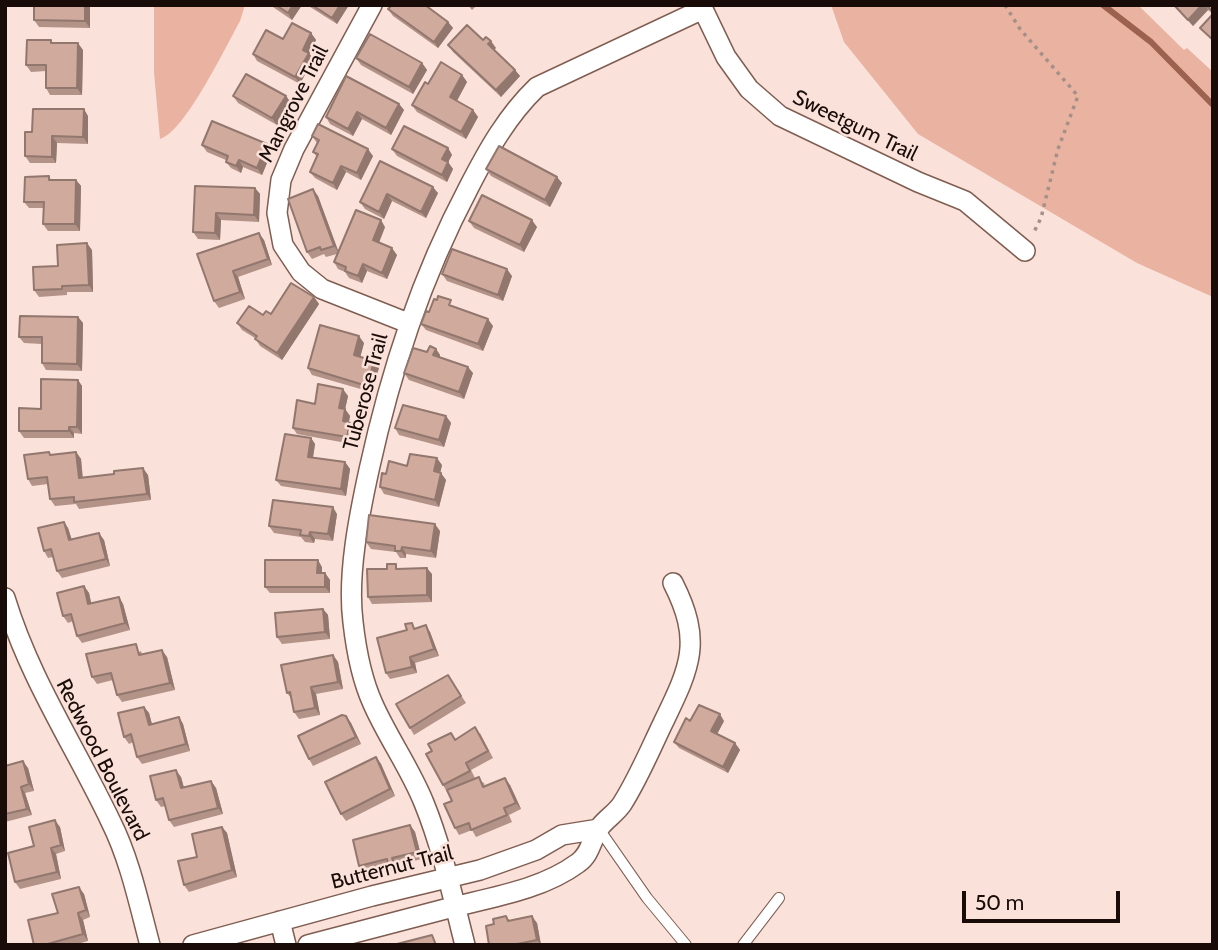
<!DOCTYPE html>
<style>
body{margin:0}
#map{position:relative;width:1218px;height:950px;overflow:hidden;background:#fae1d9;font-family:Cabin,sans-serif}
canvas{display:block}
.frame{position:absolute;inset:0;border:7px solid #190c08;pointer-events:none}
.scale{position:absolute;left:962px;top:891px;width:158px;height:32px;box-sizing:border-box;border:4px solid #190c08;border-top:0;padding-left:9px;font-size:21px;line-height:24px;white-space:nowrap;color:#190c08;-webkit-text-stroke:5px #fae1d9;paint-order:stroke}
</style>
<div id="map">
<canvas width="1218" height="950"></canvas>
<div class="frame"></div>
<div class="scale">50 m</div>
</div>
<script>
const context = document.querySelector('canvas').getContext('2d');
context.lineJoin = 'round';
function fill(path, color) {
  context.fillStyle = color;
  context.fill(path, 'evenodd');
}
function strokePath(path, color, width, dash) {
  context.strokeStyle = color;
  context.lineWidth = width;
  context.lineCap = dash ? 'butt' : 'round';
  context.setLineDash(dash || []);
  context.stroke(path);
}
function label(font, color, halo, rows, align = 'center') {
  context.font = font + ' Cabin,sans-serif';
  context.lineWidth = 5;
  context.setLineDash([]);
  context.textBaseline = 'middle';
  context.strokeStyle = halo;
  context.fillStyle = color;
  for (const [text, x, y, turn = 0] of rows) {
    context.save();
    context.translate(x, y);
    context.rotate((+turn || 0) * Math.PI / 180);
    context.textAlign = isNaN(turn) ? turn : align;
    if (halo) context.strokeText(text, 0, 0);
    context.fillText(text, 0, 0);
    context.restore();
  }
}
const green = new Path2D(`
 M154,5H245L240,21C226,46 185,132 160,139L154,72Z
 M831,5H1138L1184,50L1187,48L1213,72V297L1137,263L918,134L844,42Z`);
const stream = new Path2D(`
 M1103,5L1151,42L1213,105`);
const path = new Path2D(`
 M1005,5L1020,29L1078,96L1058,149L1041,218L1034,232`);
const lane = new Path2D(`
 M599,829L647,898L686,945
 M743,945L779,898`);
const street = new Path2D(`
 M372,5L294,149L281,180L277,213L283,245L301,272L322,289L408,323
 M701,5L726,57L749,89L780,116L918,182L965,201L1025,251
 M5,598C30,680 75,746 111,822C130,860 139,904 150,945
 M280,921L286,945
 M193,945L372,896L480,870L536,850L562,835L599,829
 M308,945C356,932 405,920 453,907C494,897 543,889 578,863C591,854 591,839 600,827C606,819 616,813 622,804C638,779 650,750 663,723C690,667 703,642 673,583
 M465,945C453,898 442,847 424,803C410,768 388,738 373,704C362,680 356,649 353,622C347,575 359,516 369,470C391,370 421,278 469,187C488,150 507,116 537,87L703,9`);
const wall = new Path2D(`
 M90,5V28L39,27L34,20Z
 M270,5H302L292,20Z
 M307,5H349L337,24Z
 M430,5L428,7L448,22L453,28L438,48L393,16L388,9Z
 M468,5H477L472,10Z
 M1173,5H1213V14L1208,10L1193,26Z
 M311,33L316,40L309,53L313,59L300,84L257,61L253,54L283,39Z
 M51,40L53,43L83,50L82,95H50L46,88V71L31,72L26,65Z
 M483,40L496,48L494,50L515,70L520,76L501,97L453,52L448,45Z
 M356,58L422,63L427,70L413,94L361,65Z
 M462,75L467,82L457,101L473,110L478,117L466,139L417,112L412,105L428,84Z
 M233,96H286L291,103L277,125L238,103Z
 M399,104L404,110L391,135L362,119L353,136L330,124L326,117Z
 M88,116V144L57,143L56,163H30L25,156L32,132Z
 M312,136L373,156L361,180L346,172L337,190L315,178L310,172L317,157L313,152L317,143Z
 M267,144L272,151L262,175L243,167L241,173L231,168L226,162V160L207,152L202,145Z
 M448,148L452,155L448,162L453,169L447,182L397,156L392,149Z
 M380,161L438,193L426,218L392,201L384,219L365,209L360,202Z
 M486,169L562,183L550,207L491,176Z
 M49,176L51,180H76L81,186L80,231H48L43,224L44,208H29L24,202Z
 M195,186L255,188L260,194L259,222L221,220L220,240L198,239L193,232Z
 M318,196L338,251L385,227L379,243L397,255L387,279L367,271L362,283L349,278L345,272L338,269L334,262L337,254L326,257L324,254L312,259L307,252Z
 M469,221L537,227L524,252L474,228Z
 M264,240L272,265L238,277L245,299L219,308L214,301L197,254Z
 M92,250L93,292H67V295L39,297L34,290L58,266Z
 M442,274L512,276L503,301L447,281Z
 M314,297L319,304L282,360L260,346L255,338L242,330L237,323L263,315L271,314Z
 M455,307L493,326L483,351L426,330L421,324L429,312Z
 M78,317L83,323L82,371L46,370L42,363V344L24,343L19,337Z
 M364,343L360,357L374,361L379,368L371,392L312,375L308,368Z
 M436,349L440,355V357L473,373L464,399L409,380L404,373L427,352Z
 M78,380L82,386V434L74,433V438H24L19,431L41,409Z
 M348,396L345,409L350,416L349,423L355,430L352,444L297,434L293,428L315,404Z
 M446,416L451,423L444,447L399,435L395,428Z
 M311,438L315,444L313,458L345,462L350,469L346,496L281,486L276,480Z
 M76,452L81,459L83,478L148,475L151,500L79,509L76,504L55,506L50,499L48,484L32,486L28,479L51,455Z
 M442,465L440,473L446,480L439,507L384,494L380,487L386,474L407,466Z
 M337,514L333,541L315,539L314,543L305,542L301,537L274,533L269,526Z
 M64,522L68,528L72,540H104L110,566L62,578L57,571L53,557L48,558L44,551Z
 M440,531L436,558L406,554V558H400L396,552L371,549L366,542Z
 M322,567V573H325L330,580V593H270L265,587Z
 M399,569L432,574V602L372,604L368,597Z
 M84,586L89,593L91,603L119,597L123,604L130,630L82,643L77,636L73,621L68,623L63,616Z
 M323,609L328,615L330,639L282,644L277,637Z
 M416,628L430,632L439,656L415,663L417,673L390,679L386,673Z
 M141,651L142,654L167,657L175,690L122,702L117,695L113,680L97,684L92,677Z
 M333,655L338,662L343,689L316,694L320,715L299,719L294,712L292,699L287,693Z
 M448,675L466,703L414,735L410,728Z
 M144,707L149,713L152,724L179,717L183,724L190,751L142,764L137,757L133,742L129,744L124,737Z
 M346,716L351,723L361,744L313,766L309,759Z
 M690,721H724L717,734L735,743L740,750L728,773L679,748L674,742Z
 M480,733L493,758L471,770L475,778L484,783L485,787L510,785L521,809L509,815L512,822L476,837L472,830L459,835L455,828L452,801L443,785L455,739Z
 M376,757L381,764L395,796L346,821L341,814Z
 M5,766L28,768L34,791L25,793L32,815L5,822Z
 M181,777L184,788L211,781L216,788L223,814L174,827L169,820L165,806L161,807L156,800Z
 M410,825L415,832L422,859L397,865L399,869L392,871L389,867L364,873L359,866Z
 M60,827L65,851L56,854L61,879L20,889L15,882L34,846Z
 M222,827L227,833L237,877L189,892L184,885L197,857Z
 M84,894L90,917L83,920L88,941L74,945H34Z
 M506,916L510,921L537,923L541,945H489L494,924Z`);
const shadedWall = new Path2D(`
 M85,5H90V28L85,21Z
 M293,5H302L292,20L288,13Z
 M340,5H349L337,24L332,18Z
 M1202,5H1205L1208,10L1193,26L1188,20Z
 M448,22L453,28L438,48L434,42Z
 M311,33L316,40L309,53L313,59L300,84L295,77L303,50Z
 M491,41L496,48L492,51L488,44Z
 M78,43L83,50L82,95L77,88Z
 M422,63L427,70L413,94L409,87Z
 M515,70L520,76L501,97L496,90Z
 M462,75L467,82L455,104L450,97Z
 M286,96L291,103L277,125L272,118Z
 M399,104L404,110L391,135L386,128Z
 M84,109L88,116V144L83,137Z
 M473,110L478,117L466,139L461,132Z
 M357,112L362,119L353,136L348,129Z
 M52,136L57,143L56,163L52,157Z
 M267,144L272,151L262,175L257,168Z
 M448,148L452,155L446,166L442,159Z
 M368,149L373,156L361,180L357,173Z
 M239,160L243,167L241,173L236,166Z
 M448,162L453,169L447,182L442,175Z
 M341,166L346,172L337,190L333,183Z
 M557,177L562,183L550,207L545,200Z
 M76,180L81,186L80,231L75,224Z
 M433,187L438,193L426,218L421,212Z
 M255,188L260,194L259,222L254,215Z
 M313,189L318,196L339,253L334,246Z
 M387,194L392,201L384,219L379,212Z
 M216,213L221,220L220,240L215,233Z
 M381,220L385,227L377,247L373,240Z
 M532,220L537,227L524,252L520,245Z
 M259,233L264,240L272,265L268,259Z
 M87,243L92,250L93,292L89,285Z
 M392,248L397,255L387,279L382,273Z
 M363,264L367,271L362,283L358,276Z
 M507,269L512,276L503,301L498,295Z
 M233,271L238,277L245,299L240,292Z
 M314,297L319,304L282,360L277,353Z
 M78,317L83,323L82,371L77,364Z
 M488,319L493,326L483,351L478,344Z
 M359,336L364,343L359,362L354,355Z
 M436,349L440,355L438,362L433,355Z
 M374,361L379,368L371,392L367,386Z
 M468,367L473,373L464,399L459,392Z
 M78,380L82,386V434L77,427Z
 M343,389L348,396L344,414L345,409L350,416L347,428L343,421L339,408Z
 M446,416L451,423L444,447L439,440Z
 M350,423L355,430L352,444L347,437Z
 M69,427L74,433V438L69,431Z
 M311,438L315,444L312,463L308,457Z
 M76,452L81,459L83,485L79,478Z
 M437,458L442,465L439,478L434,471Z
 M345,462L350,469L346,496L341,489Z
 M143,468L148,475L151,500L147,494Z
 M441,473L446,480L439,507L435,500Z
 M333,507L337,514L333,541L328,534Z
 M64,522L68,528L74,547L69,540Z
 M435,524L440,531L436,558L431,551Z
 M310,532L315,539L314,543L309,536Z
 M99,533L104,540L110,566L106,559Z
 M402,547L406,554V558L401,551Z
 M318,560L322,567V579L317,573Z
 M427,568L432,574V602L427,595Z
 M325,573L330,580V593L325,587Z
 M84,586L89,593L93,611L88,604Z
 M119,597L123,604L130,630L125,623Z
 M323,609L328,615L330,639L325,632Z
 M426,625L430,632L439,656L434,649Z
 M162,650L167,657L175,690L170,683Z
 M333,655L338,662L343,689L338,682Z
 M410,657L415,663L417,673L412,667Z
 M311,687L316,694L320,715L315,708Z
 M144,707L149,713L154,732L149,725Z
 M720,714L724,721L715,738L711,731Z
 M346,716L351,723L361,744L356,737Z
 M179,717L183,724L190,751L186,744Z
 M735,743L740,750L728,773L723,767Z
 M376,757L381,764L395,796L390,789Z
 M23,761L28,768L34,791L29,784Z
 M176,770L181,777L186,795L181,788Z
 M505,778L510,785L521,809L516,803Z
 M211,781L216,788L223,814L218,808Z
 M21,787L25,793L32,815L27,809Z
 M55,820L60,827L65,851L61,845Z
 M410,825L415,832L422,859L417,852Z
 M222,827L227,833L237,877L232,870Z
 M51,848L56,854L61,879L57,872Z
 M79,887L84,894L90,917L86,910Z
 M78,913L83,920L88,941L83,934Z
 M532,916L537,923L541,945L537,940Z`);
const building = new Path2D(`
 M34,5H85V21L34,20Z
 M276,5H293L288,13Z
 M312,5H340L332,18Z
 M392,5H425L448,22L434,42L388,9Z
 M1174,5H1202L1188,20Z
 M1206,5H1213V10L1212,11Z
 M1213,14V40L1200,28Z
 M292,23L311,33L303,50L309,53L295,77L253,54L266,30L283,39Z
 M467,25L483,40L486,37L491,41L488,44L515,70L496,90L448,45Z
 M370,34L422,63L409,87L356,58Z
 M27,40H51V43H78L77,88H46V65H26Z
 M441,62L462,75L450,97L473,110L461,132L412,105L425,82L428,84Z
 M246,74L286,96L272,118L233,96Z
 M346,76L399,104L386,128L357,112L348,129L326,117Z
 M33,109H84L83,137L52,136V157L25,156V132H32Z
 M212,121L267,144L257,168L239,160L236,166L226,162L228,156L202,145Z
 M318,124L368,149L357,173L341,166L333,183L310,172L318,154L313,152L319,140L312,136Z
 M404,126L448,148L442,159L448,162L442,175L392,149Z
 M499,146L557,177L545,200L486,169Z
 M380,161L433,187L421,212L387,194L379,212L360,202Z
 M49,176V180H76L75,224H43L44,202H24L25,177Z
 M195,186L255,188L254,215L216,213L215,233L193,232Z
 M313,189L334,246L321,250L320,247L307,252L288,199Z
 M482,195L532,220L520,245L469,221Z
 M356,210L381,220L373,240L392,248L382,273L363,264L358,276L345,271L346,267L334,262Z
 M259,233L268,259L233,271L240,292L214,301L197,254Z
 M87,243L89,285L62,286V289L34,290L33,267L58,266L57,245Z
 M452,249L507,269L498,295L442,274Z
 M291,283L314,297L277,353L255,339L257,336L237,323L249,306L263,315L266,311L271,314Z
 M438,296L451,300L449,305L488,319L478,344L421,324L426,311L429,312L434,299L437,300Z
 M20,316L78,317L77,364L42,363V337H19Z
 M320,325L359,336L354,355L374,361L367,386L308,368Z
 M430,346L436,349L433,355L468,367L459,392L404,373L413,348L427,352Z
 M41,379L78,380L77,427H69V431H19V408L41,409Z
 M318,384L343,389L339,408L345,409L343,421L350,423L347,437L293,428L297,400L315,404Z
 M403,405L446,416L439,440L395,428Z
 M285,434L311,438L308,457L345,462L341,489L276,480Z
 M49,452L50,455L76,452L79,478L114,474V471L143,468L147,494L74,502V497L50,499L47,477L28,479L24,455Z
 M410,454L437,458L434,471L441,473L435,500L380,487L382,473L386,474L389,461L407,466Z
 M273,500L333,507L328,534L310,532L309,536L300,535L301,530L269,526Z
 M369,515L435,524L431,551L402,547L401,551H395V546L366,542Z
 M64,522L69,540L99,533L106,559L57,571L51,549L44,551L38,528Z
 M265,560H318L317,573H325V587H265Z
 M387,564H396V569L427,568V595L368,597L367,569H387Z
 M84,586L88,604L119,597L125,623L77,636L71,614L63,616L57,593Z
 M323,609L325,632L277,637L275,613Z
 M412,623L414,629L426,625L434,649L410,657L412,667L386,673L377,638L407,630L405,624Z
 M136,644L139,655L162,650L170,683L117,695L111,673L92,677L86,654Z
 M333,655L338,682L311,687L315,708L294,712L290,692L287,693L281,665Z
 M448,675L461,696L410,728L396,704Z
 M699,705L720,714L711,731L735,743L723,767L674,742L686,718L690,721Z
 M144,707L149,725L179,717L186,744L137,757L131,734L124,737L118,713Z
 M342,715L346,716L356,737L309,759L298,736Z
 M475,727L488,751L466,763L470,771L443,785L426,754L432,751L428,744L451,733L455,740Z
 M376,757L390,789L341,814L325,782Z
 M23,761L29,784L21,787L27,809L5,814V766Z
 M176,770L181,788L211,781L218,808L169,820L163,798L156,800L150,776Z
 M479,777L483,787L505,778L516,803L504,808L507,815L471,830L469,823L455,828L444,804L452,801L447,790Z
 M55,820L61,845L51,848L57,872L15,882L8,853L34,846L29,827Z
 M410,825L417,852L392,858L394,863L388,864L387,859L359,866L353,840Z
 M222,827L232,870L184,885L178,861L197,857L192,834Z
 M79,887L86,910L78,913L83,934L44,945H34L28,920L58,913L52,894Z
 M506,916L508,921L532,916L537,940L512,945H489L486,926L494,924L493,919Z
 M432,935L436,945H393Z`);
const streetNames = [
 ["Mangrove Trail",294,104,-63],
 ["Sweetgum Trail",855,126,26],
 ["Tuberose Trail",366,392,-75],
 ["Redwood Boulevard",102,760,63],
 ["Butternut Trail",392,868,-14]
];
fill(green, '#eab2a0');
strokePath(stream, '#9d624f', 6);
strokePath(lane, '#7f5d51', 12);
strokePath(street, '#7f5d51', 22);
strokePath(path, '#a49089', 3.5, [3.5, 5]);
strokePath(lane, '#fff', 10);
strokePath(street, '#fff', 19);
fill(wall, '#b39287');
fill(shadedWall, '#92776e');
fill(building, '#d0aa9d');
strokePath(building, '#92776e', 2);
label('21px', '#190c08', '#fae1d9', streetNames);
</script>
